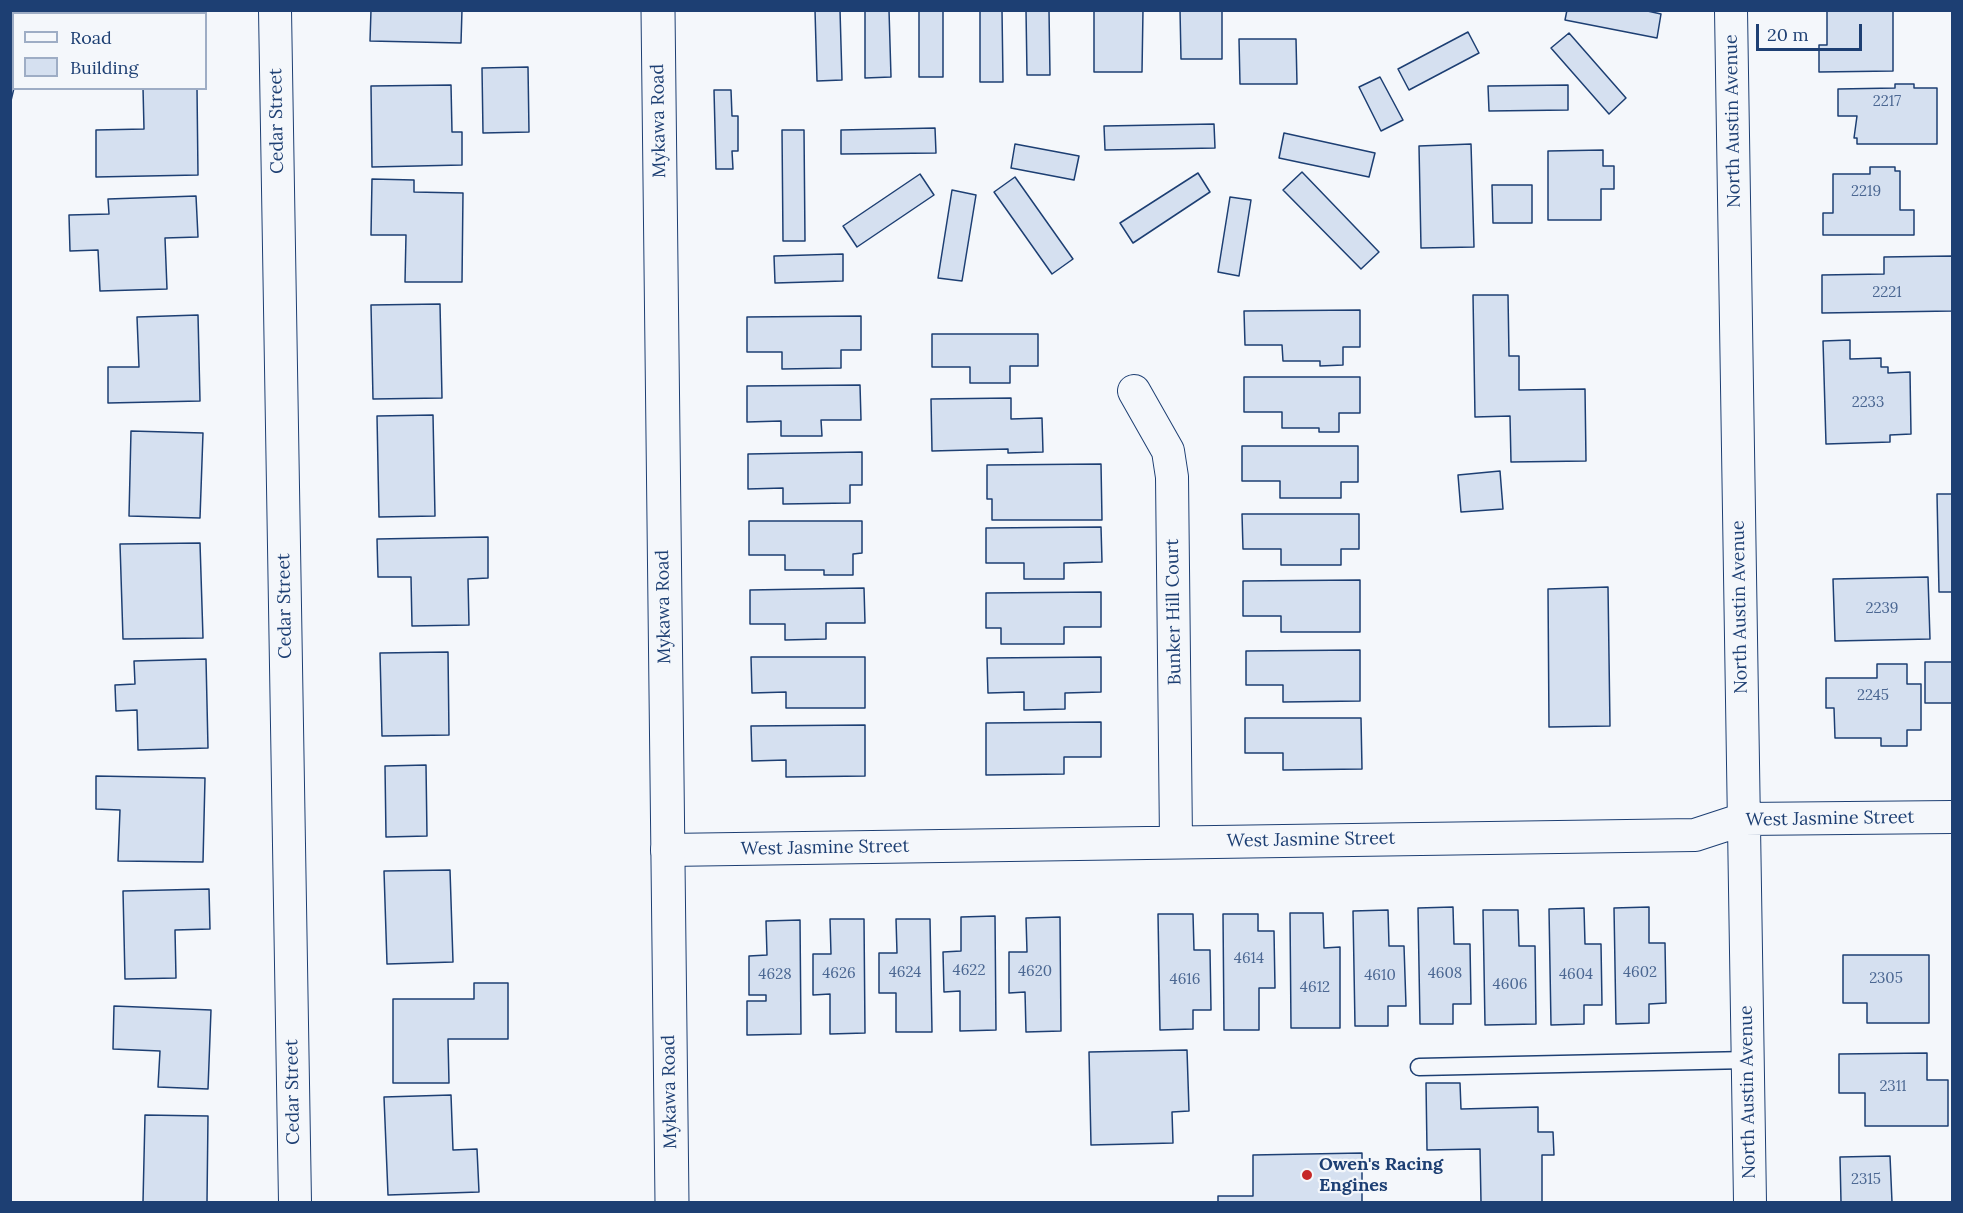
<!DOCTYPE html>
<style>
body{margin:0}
#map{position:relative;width:1963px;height:1213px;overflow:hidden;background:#f4f7fb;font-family:Lora,serif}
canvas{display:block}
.frame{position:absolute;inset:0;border:12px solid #1d3f73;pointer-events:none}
.legend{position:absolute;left:12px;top:12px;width:195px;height:78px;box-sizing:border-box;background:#f4f7fb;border:2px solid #9eadc5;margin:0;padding:8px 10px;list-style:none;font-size:18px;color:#1d3f73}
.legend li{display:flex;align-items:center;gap:12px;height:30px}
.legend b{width:30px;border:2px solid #9eadc5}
.scale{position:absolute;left:1756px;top:24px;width:106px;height:27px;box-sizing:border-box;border:3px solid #1d3f73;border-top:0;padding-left:8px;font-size:18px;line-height:21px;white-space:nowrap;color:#1d3f73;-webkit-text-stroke:4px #f4f7fb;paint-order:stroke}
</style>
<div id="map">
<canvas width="1963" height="1213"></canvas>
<div class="frame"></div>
<ul class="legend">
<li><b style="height:8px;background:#f4f7fb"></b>Road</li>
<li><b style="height:16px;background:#d5e0f0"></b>Building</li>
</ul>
<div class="scale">20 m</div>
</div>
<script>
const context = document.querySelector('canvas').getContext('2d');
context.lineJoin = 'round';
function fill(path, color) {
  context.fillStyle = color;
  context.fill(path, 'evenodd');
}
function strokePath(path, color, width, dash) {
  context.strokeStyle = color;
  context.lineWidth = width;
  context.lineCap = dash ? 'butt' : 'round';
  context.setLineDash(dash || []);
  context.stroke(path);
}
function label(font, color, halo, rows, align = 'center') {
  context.font = font + ' Lora,serif';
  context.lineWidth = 4.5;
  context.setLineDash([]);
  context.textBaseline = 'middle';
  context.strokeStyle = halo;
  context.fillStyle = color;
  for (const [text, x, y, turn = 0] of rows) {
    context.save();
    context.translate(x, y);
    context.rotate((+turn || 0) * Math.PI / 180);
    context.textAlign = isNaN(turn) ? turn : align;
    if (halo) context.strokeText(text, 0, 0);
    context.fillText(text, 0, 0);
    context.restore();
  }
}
const building = new Path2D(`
 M134,10H193V14H134Z
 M371,10H462L461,43L370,41Z
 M815,10H840L842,80L817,81Z
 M865,10H889L891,77L865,78Z
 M919,10H943V77H919Z
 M980,10H1002L1003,82H980Z
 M1026,10H1049L1050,75H1027Z
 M1094,10H1143L1142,72H1094Z
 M1180,10H1222V59H1181Z
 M1567,10H1643L1661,14L1657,38L1565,20Z
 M1827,10H1893V71L1819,72V45H1827Z
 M1468,32L1479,53L1409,90L1398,69Z
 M1569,33L1626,98L1609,114L1551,48Z
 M1239,39H1296L1297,84H1240Z
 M528,67L529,132L483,133L482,68Z
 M1380,77L1403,120L1381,131L1359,87Z
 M10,84H14V88L10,105Z
 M1895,84H1914V88H1937V144H1857V138H1854L1857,116H1838V89L1895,88Z
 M451,85L452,132H462V165L372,167L371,86Z
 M1568,85V110L1489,111L1488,86Z
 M143,88H197L198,175L96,177V130L144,129Z
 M714,90H731L732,116H738V151H732L733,169H716Z
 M1214,124L1215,148L1105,150L1104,126Z
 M935,128L936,153L841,154V130Z
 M782,130H804L805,241H783Z
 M1284,133L1375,153L1369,177L1279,158Z
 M1015,144L1079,156L1074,180L1011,168Z
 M1471,144L1474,247L1421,248L1419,146Z
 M1603,150V166H1614V189H1601V220H1548V151Z
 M1870,167H1895V171H1900V210H1914V235H1823V213H1833V174H1870Z
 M1302,172L1379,252L1361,269L1283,190Z
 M1198,173L1210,192L1133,243L1120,223Z
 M920,174L934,195L857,247L843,226Z
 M1015,177L1073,259L1052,274L994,192Z
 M372,179L414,180V192L463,193L462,282H405L406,235H371Z
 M1492,185H1532V223H1493Z
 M952,190L976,195L962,281L938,278Z
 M196,196L198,237L165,238L167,289L100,291L98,250L70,251L69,215L109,214L108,199Z
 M1230,197L1251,200L1239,276L1218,272Z
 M843,254V281L775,283L774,256Z
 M1952,256V311L1822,313V275L1884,274V257Z
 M1473,295H1508L1509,356H1519V390L1585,389L1586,461L1511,462L1510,416L1475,417Z
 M440,304L442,398L373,399L371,305Z
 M1360,310V347H1343V365L1320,366V361H1283L1282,345H1245L1244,311Z
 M198,315L200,401L108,403V367H139L137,317Z
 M861,316V350H841V368L782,369V352H747V317Z
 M932,334H1038V366H1010V383H970V367H932Z
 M1850,340V359L1881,358V367H1888V373L1910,372L1911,434L1890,435V442L1826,444L1823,341Z
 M1244,377H1360V413H1339V432H1319V428H1282V412H1244Z
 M860,385L861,420H821L822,436H781V421L747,422V386Z
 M1011,398V419L1042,418L1043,452L1008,453V449L932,451L931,399Z
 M433,415L435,516L379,517L377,416Z
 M131,431L203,433L200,518L129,516Z
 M1242,446H1358V482H1341V498H1280V481H1242Z
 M862,452V485H850V503L783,504V488L748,489V454Z
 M1101,464L1102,520H992V499H987V465Z
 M1500,471L1503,509L1461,512L1458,475Z
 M1937,494H1952V592H1939Z
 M1242,514H1359V549H1341V565H1281V549H1243Z
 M749,521H862V553L853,554V575H824V570H785V555H749Z
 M1101,527L1102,562L1064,563V579H1024V563H986V528Z
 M488,537V578L468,579L469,625L412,626L411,577H378L377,539Z
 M200,543L203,638L123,639L120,544Z
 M1928,577L1930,639L1835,641L1833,579Z
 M1360,580V632H1281V616H1243V581Z
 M1608,587L1610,726L1549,727L1548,589Z
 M864,588L865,623H826V639L785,640V624H750V590Z
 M1101,592V627H1064V644H1001V628H986V593Z
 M1360,650V701L1283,702V685H1246V651Z
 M448,652L449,735L382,736L380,653Z
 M751,657H865V708H786V692L752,693Z
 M1101,657V692L1065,693V709L1024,710V692L988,693L987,658Z
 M206,659L208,748L138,750L137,710L116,711L115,685L135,684L134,661Z
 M1925,662H1952V703H1925Z
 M1877,664H1907V684H1921V730H1907V746H1881V738H1835L1834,708H1826V678H1877Z
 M1245,718H1361L1362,769L1283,770V753H1245Z
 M1101,722V757H1064V774L986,775V723Z
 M865,725V776L786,777V760L752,761L751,726Z
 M426,765L427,836L386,837L385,766Z
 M96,776L205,778L203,862L118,861L120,810L96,809Z
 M450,870L453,962L387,964L384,871Z
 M209,889L210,929L175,930L176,978L125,979L123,891Z
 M1453,907L1454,944H1470L1471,1004H1453V1024H1420L1418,908Z
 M1649,907V943H1665L1666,1003L1649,1004V1023L1616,1024L1614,908Z
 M1584,908L1585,944H1601L1602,1005H1584V1024L1551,1025L1549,909Z
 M1388,910L1389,946H1404L1406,1006H1388V1026H1355L1353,911Z
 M1483,910H1518L1519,946H1535L1536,1024L1485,1025Z
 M1290,913H1323L1324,948L1340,947V1028H1291Z
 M1158,914H1193L1194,950H1210L1211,1010H1193V1029L1160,1030Z
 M1223,914H1258V931H1274L1275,988H1259V1030H1224Z
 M995,916L996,1030L960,1031V991L944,992L943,952L961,951V917Z
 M1060,917L1061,1031L1026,1032L1025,992L1009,993V952H1027L1026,918Z
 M830,919H864L865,1033L830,1034V994L813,995V954H831Z
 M896,919H930L932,1032H896V993H879V953H897Z
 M800,920L801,1034L747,1035V1001H766V995H749V956L767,955L766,921Z
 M1843,955H1929V1023H1867V1003H1843Z
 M474,983H508V1039H448L449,1083H393V999H474Z
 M114,1006L211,1010L208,1089L158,1087L160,1051L113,1049Z
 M1187,1050L1189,1111L1172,1112L1173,1143L1091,1145L1089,1052Z
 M1927,1053V1080H1948V1126H1865V1093H1839V1054Z
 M1426,1083H1460L1461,1109L1538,1107V1132H1553L1554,1155H1542V1202H1481L1480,1149L1427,1150Z
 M451,1095L453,1150L477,1149L479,1192L388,1195L384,1097Z
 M145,1115L208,1116L207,1202H143Z
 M1362,1153V1202H1218V1196H1253V1155Z
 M1890,1156L1892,1202H1841L1840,1157Z`);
const lane = new Path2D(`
 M1419,1067L1748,1060`);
const street = new Path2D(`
 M275,10L295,1202
 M1731,10L1750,1202
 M1134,391L1168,451L1172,477L1176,841
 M667,850L1695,835L1744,819L1952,817`);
const secondary = new Path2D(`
 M658,10L672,1202`);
const markers = [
 [1307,1175,6,"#c62828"]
];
const numberNames = [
 ["2217",1887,102],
 ["2219",1866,192],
 ["2221",1887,293],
 ["2233",1868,403],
 ["2239",1882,609],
 ["2245",1873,696],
 ["4614",1249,959],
 ["4622",969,971],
 ["4620",1035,972],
 ["4624",905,973],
 ["4602",1640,973],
 ["4626",839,974],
 ["4608",1445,974],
 ["4628",775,975],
 ["4604",1576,975],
 ["4610",1380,976],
 ["2305",1886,979],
 ["4616",1185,980],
 ["4606",1510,985],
 ["4612",1315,988],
 ["2311",1893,1087],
 ["2315",1866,1180]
];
const streetNames = [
 ["Cedar Street",277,121,-91],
 ["Mykawa Road",659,121,-91],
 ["North Austin Avenue",1733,121,-91],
 ["Cedar Street",285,606,-91],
 ["Mykawa Road",664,607,-91],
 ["North Austin Avenue",1740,607,-91],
 ["Bunker Hill Court",1174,612,-91],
 ["West Jasmine Street",1830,819,-1],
 ["West Jasmine Street",1311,840,-1],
 ["West Jasmine Street",825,848,-1],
 ["Cedar Street",293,1092,-91],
 ["Mykawa Road",670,1092,-91],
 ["North Austin Avenue",1748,1092,-91]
];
const poiNames = [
 ["Owen's Racing",1319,1165],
 ["Engines",1319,1186]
];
fill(building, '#d5e0f0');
strokePath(building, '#1d3f73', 1.5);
strokePath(lane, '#1d3f73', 19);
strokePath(street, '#1d3f73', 34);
strokePath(secondary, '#1d3f73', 35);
strokePath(lane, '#f4f7fb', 16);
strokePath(street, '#f4f7fb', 32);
strokePath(secondary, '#f4f7fb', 33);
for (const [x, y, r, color] of markers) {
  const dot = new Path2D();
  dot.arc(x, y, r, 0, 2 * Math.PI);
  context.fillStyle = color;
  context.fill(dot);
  strokePath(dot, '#f4f7fb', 2);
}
label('15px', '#4b6792', null, numberNames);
label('18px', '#1d3f73', '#f4f7fb', streetNames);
label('bold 18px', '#1d3f73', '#f4f7fb', poiNames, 'left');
</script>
